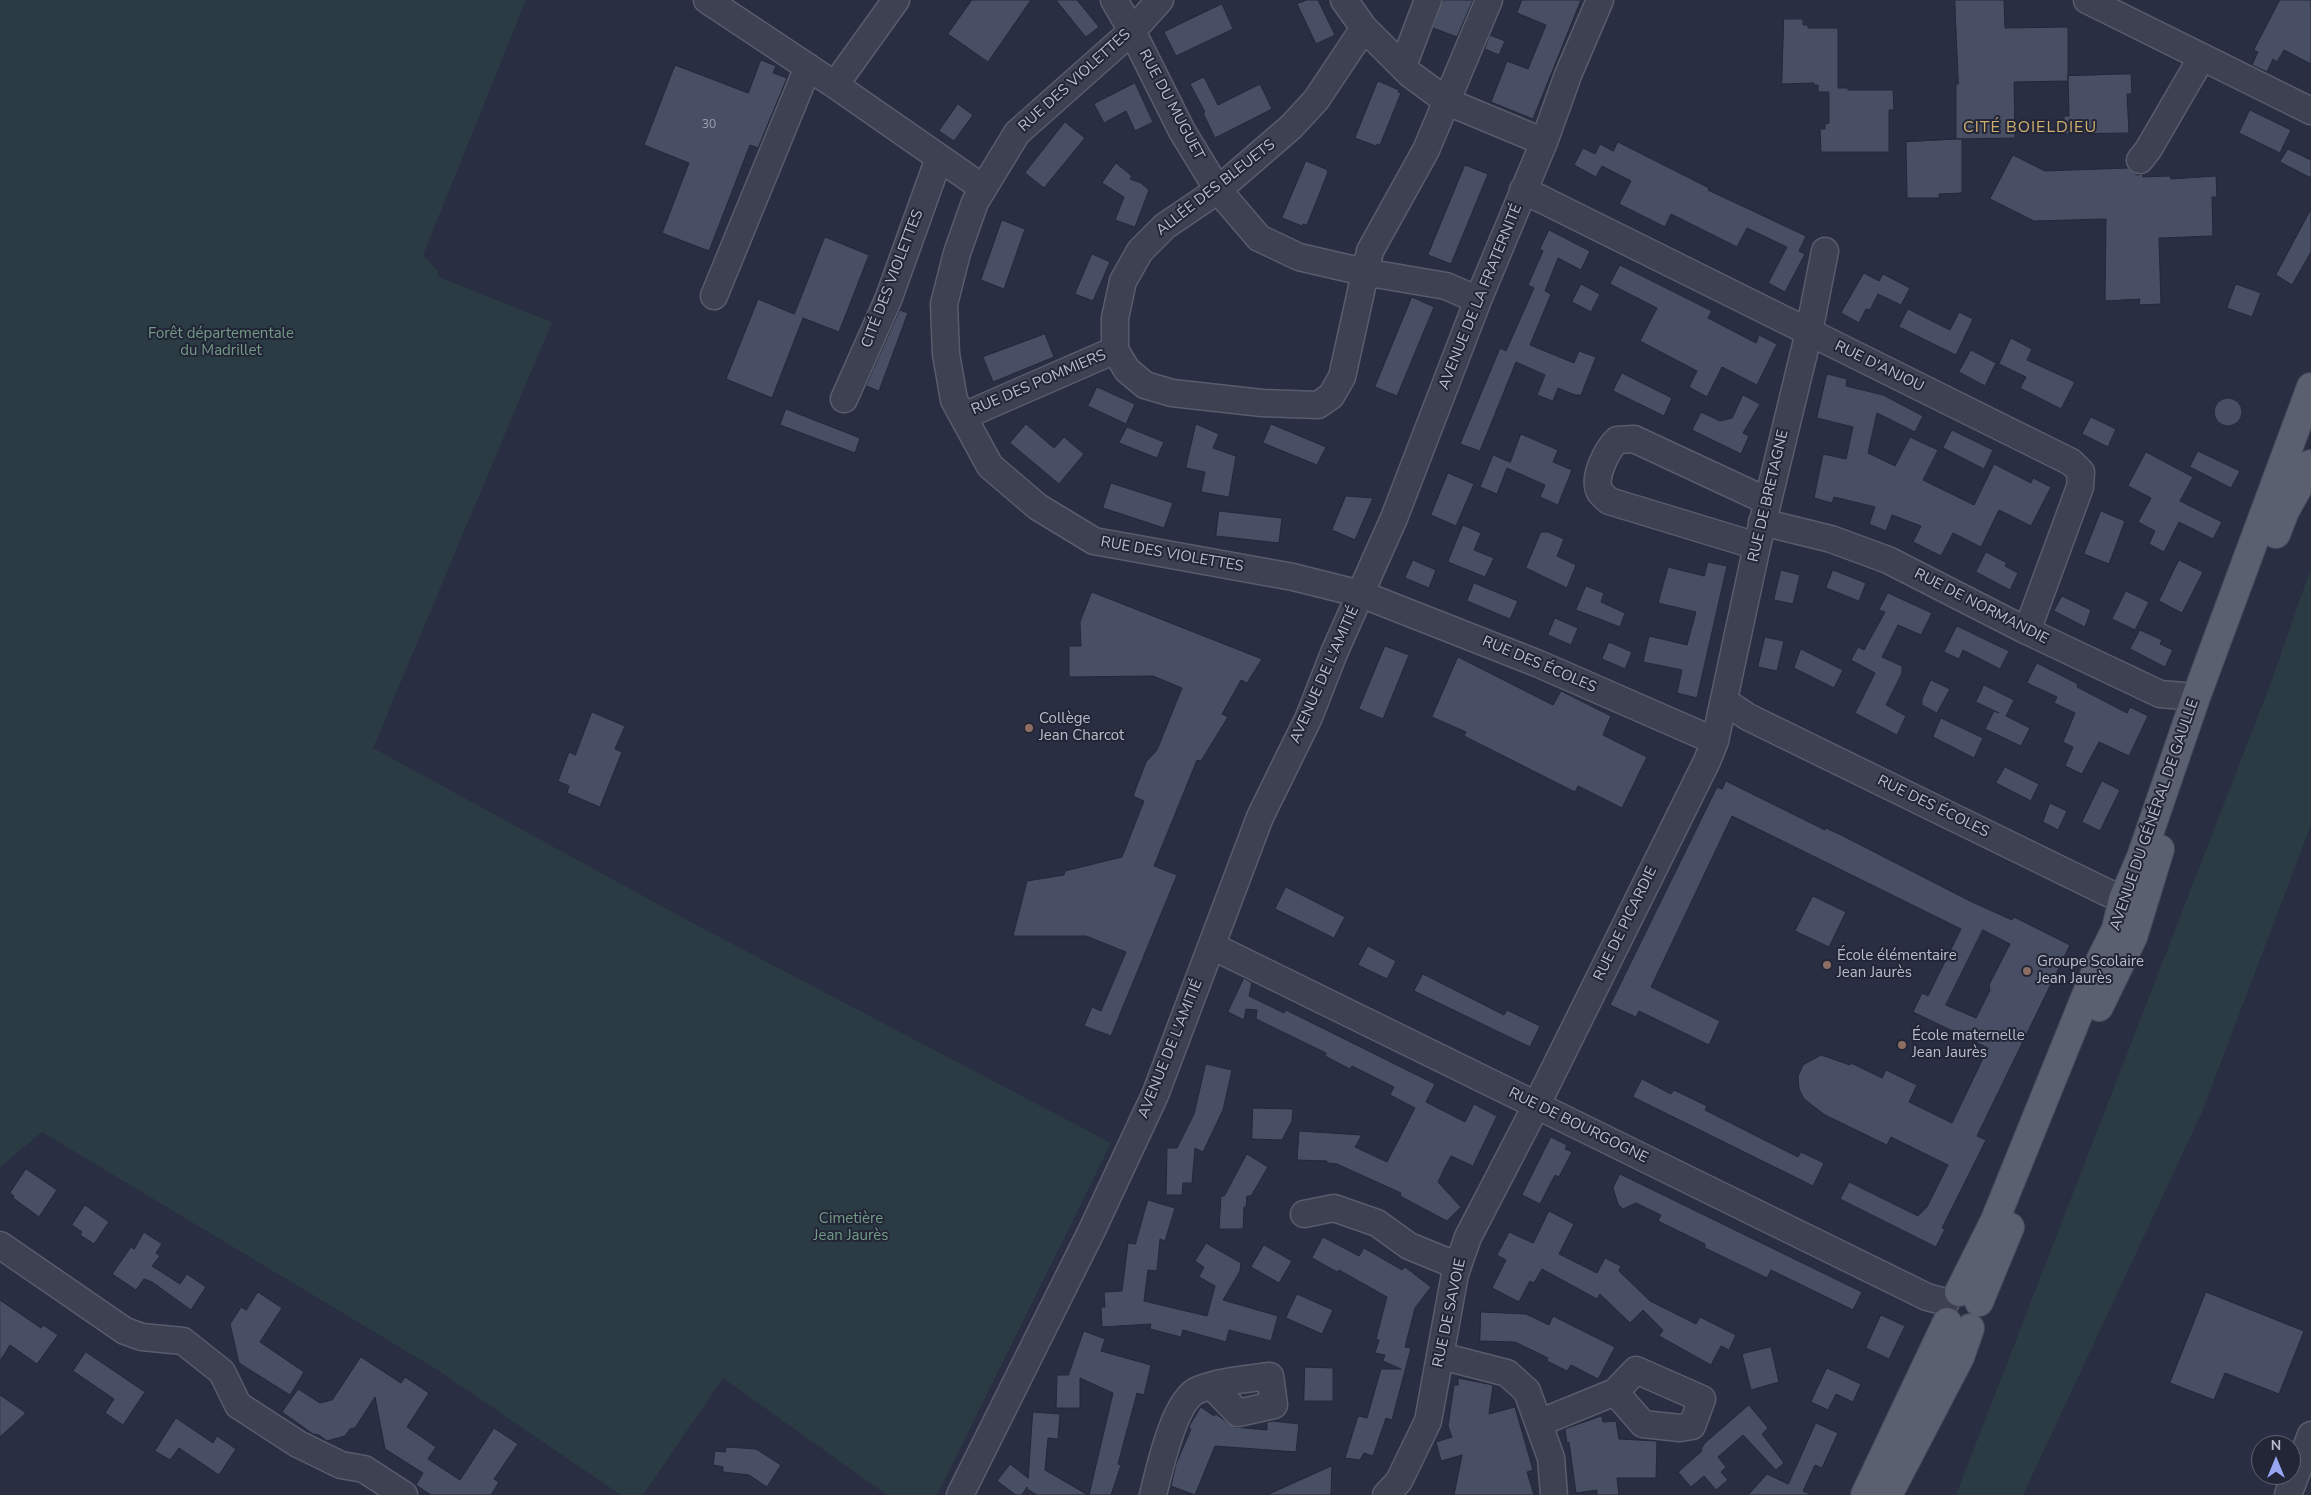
<!DOCTYPE html>
<meta charset="utf-8">
<style>
body{margin:0}
#map{position:relative;width:2311px;height:1495px;overflow:hidden;background:#292e42;font-family:"Nunito Sans",sans-serif}
canvas{display:block}
.north{position:absolute;left:2251px;top:1435px;width:50px;height:50px;box-sizing:border-box;background:#222637;border:1px solid #5f6272;border-radius:50%;rotate:0deg;font-size:14px;font-weight:700;line-height:20px;text-align:center;color:#babdcb}
.north::after{content:'';display:block;margin:auto;width:18px;height:22px;background:#98a7f2;clip-path:polygon(50% 0,100% 100%,50% 72%,0 100%)}
</style>
<div id="map">
<canvas width="2311" height="1495"></canvas>
<div class="north">N</div>
</div>
<script>
const context = document.querySelector('canvas').getContext('2d');
context.lineJoin = 'round';
function fill(path, color) {
  context.fillStyle = color;
  context.fill(path, 'evenodd');
}
function strokePath(path, color, width, dash) {
  context.strokeStyle = color;
  context.lineWidth = width;
  context.lineCap = dash ? 'butt' : 'round';
  context.setLineDash(dash || []);
  context.stroke(path);
}
function label(font, color, halo, rows, align = 'center') {
  context.font = font + ' "Nunito Sans",sans-serif';
  context.lineWidth = 4;
  context.setLineDash([]);
  context.textBaseline = 'middle';
  context.strokeStyle = halo;
  context.fillStyle = color;
  for (const [text, x, y, turn = 0] of rows) {
    context.save();
    context.translate(x, y);
    context.rotate((+turn || 0) * Math.PI / 180);
    context.textAlign = isNaN(turn) ? turn : align;
    if (halo) context.strokeText(text, 0, 0);
    context.fillText(text, 0, 0);
    context.restore();
  }
}
const green = new Path2D(`
 M0,0H526L423,255L437,270L439,277L552,322L373,748L687,920L1111,1143L937,1495H887L723,1378L643,1495H621L436,1369L42,1132L0,1167Z
 M2311,568V825L2202,1112L2023,1495H1956L2270,685Z`);
const building = new Path2D(`
 M972,0H1031L988,62L948,34Z
 M1056,0H1077L1099,27L1086,37Z
 M1307,0H1318L1335,35L1316,44L1297,4Z
 M1443,0H1473L1457,37L1433,28Z
 M1522,0H1581L1533,119L1491,102L1507,61L1528,69L1546,25L1517,13Z
 M1955,0H2004L2005,28L2068,27V81L2014,82L2015,138L1956,139V84H1958Z
 M2280,0H2311V64L2284,50L2277,62L2273,59L2267,72L2252,65L2258,52L2254,50Z
 M1222,4L1233,29L1176,56L1164,32Z
 M1784,19H1803V25H1808V28H1838V88H1848V90H1893L1894,110H1889V152H1821L1820,129H1825V124L1829,123V92H1818V85H1814V83L1782,84Z
 M1490,35L1505,41L1499,55L1485,49Z
 M761,60L776,66L773,73L787,78L758,148L750,145L709,251L662,233L689,163L644,145L675,65L748,93Z
 M2131,74L2132,94H2127L2129,133L2064,134V116H2069L2068,76Z
 M1204,77L1218,105L1260,84L1272,109L1215,138L1203,113L1205,112L1190,84Z
 M1378,81L1399,90L1398,92L1401,93L1380,145L1377,144L1376,146L1355,138Z
 M1135,83L1153,122L1135,131L1126,111L1104,123L1094,104Z
 M958,104L973,115L954,141L939,131Z
 M2250,110L2291,130L2280,153L2239,133Z
 M1065,122L1085,138L1044,188L1025,173Z
 M1962,139V193L1939,194V198H1907L1906,142Z
 M1618,142L1709,188L1708,190L1806,236L1799,251L1805,254L1785,292L1768,283L1787,247L1747,228L1737,247L1671,214L1665,227L1619,204L1631,181L1602,166L1596,177L1574,165L1583,148L1595,154L1600,144L1613,151Z
 M2288,149L2311,160V178L2280,162Z
 M2013,155L2045,171L2128,168L2137,175L2143,174V177L2170,176L2171,179L2216,176L2217,197H2212L2213,236L2159,238L2161,304L2139,305L2140,299L2105,301L2106,219L2034,221L1990,199Z
 M1306,161L1326,169L1328,172L1307,225L1303,224L1302,226L1282,218Z
 M1116,163L1132,176L1130,179L1141,183L1149,190L1135,227L1115,220L1124,197L1102,183Z
 M1465,165L1488,174L1451,264L1428,255Z
 M2311,209V252L2292,285L2276,275Z
 M1002,220L1025,229L1004,289L981,280Z
 M1549,230L1590,251L1581,270L1558,258L1545,291L1551,294L1530,345L1574,363L1579,351L1596,357L1581,395H1575L1558,388L1553,401L1537,395L1545,375L1516,362L1480,451L1460,444L1500,348L1506,351L1534,288L1528,285L1543,251L1540,249Z
 M825,237L869,255L839,332L803,318L772,398L726,379L758,299L794,314Z
 M1092,254L1110,262L1093,301L1075,294Z
 M1620,265L1712,311L1708,318L1756,343L1759,335L1777,344L1757,385L1722,367L1707,397L1689,387L1697,371L1640,341L1657,308L1610,284Z
 M1864,273L1879,281L1883,274L1910,288L1901,305L1878,294L1870,310L1866,309L1859,323L1841,313Z
 M1581,284L1600,294L1591,312L1572,302Z
 M2236,284L2261,293L2252,317L2227,308Z
 M1412,297L1434,307L1397,396L1375,387Z
 M1908,309L1950,330L1959,312L1973,319L1956,355L1899,327Z
 M900,310L908,313L879,391L866,386Z
 M1045,334L1054,357L993,382L983,357Z
 M2011,338L2032,349L2027,360L2075,382L2061,409L2020,388L2026,377L1999,364Z
 M1971,350L1996,363L1985,386L1959,372Z
 M1622,373L1672,398L1664,416L1613,391Z
 M1827,374L1847,379L1846,386L1883,395L1923,416L1915,432L1877,413L1868,453L1895,466L1910,437L1938,450L1923,480L1974,505L1994,464L2031,483L2033,478L2051,487L2031,526L1999,510L1981,547L1953,533L1941,556L1913,542L1921,526L1892,515L1886,531L1869,524L1875,507L1834,497L1832,503L1814,498L1823,454L1846,459L1853,427L1817,418Z
 M1097,387L1135,404L1126,424L1088,406Z
 M1743,395L1760,404L1743,433L1749,436L1741,454L1692,430L1701,412L1720,421L1732,418Z
 M2214 412a14 14 0 1 1 28 0a14 14 0 1 1-28 0Z
 M786,409L860,438L855,453L780,425Z
 M2091,417L2116,429L2108,447L2082,434Z
 M1026,424L1054,448L1064,437L1084,454L1059,484L1010,443Z
 M1196,424L1219,434L1213,448L1236,456L1229,497L1201,492L1205,472L1186,468Z
 M1271,424L1326,447L1317,465L1263,443Z
 M1127,427L1164,442L1157,458L1119,443Z
 M1952,430L1993,450L1984,469L1943,448Z
 M1521,434L1558,450L1553,462L1572,470L1558,505L1540,497L1545,485L1507,468L1497,494L1480,487L1493,455L1510,462Z
 M2198,451L2240,471L2231,488L2190,467Z
 M2146,452L2193,477L2180,501L2222,522L2213,539L2179,522L2164,552L2149,544L2155,531L2138,522L2151,498L2128,486Z
 M1448,473L1474,484L1456,526L1431,515Z
 M1111,483L1173,503L1164,528L1103,508Z
 M1346,496L1373,498L1355,540L1332,530Z
 M1219,511L1282,518L1279,543L1216,536Z
 M2101,511L2125,521L2109,564L2084,554Z
 M1463,525L1481,533L1474,550L1494,558L1485,577L1448,562Z
 M1541,532H1548L1564,539L1557,556L1576,565L1567,588L1526,568Z
 M1986,552L2007,563L2005,566L2018,573L2010,590L1976,572Z
 M1413,560L1436,570L1429,588L1405,578Z
 M2179,560L2203,572L2182,613L2159,601Z
 M1708,562L1727,566L1697,698L1677,693L1682,670L1643,662L1649,636L1687,645L1696,612L1658,603L1668,567L1704,576Z
 M1781,570L1800,575L1793,604L1774,600Z
 M1833,570L1866,583L1859,601L1826,588Z
 M1474,583L1518,601L1510,619L1467,601Z
 M1586,586L1604,593L1601,602L1625,613L1620,627L1576,610Z
 M2126,591L2149,602L2135,630L2112,619Z
 M1092,592L1262,659L1247,683L1241,680L1222,714L1228,717L1201,761L1197,760L1154,866L1177,875L1111,1036L1084,1026L1092,1007L1101,1011L1126,952L1086,936H1013L1027,881L1064,875L1065,871L1122,857L1144,801L1133,796L1146,762L1157,750L1182,688L1153,676L1069,677V646H1081L1080,622Z
 M1888,593L1932,613L1921,635L1898,625L1882,657L1902,666V673L1886,705L1906,716L1897,735L1855,713L1875,673L1851,660L1858,647L1864,650L1885,612L1879,610Z
 M2062,596L2091,610L2085,627L2054,611Z
 M1555,618L1578,628L1571,645L1548,635Z
 M1957,626L2009,651L2000,669L1963,650L1959,659L1944,652Z
 M2140,630L2162,640L2160,644L2173,650L2165,667L2130,649Z
 M1765,637L1784,641L1777,671L1758,667Z
 M1609,642L1632,652L1625,669L1602,659Z
 M1385,646L1409,655L1383,719L1359,709Z
 M1801,649L1843,670L1834,688L1794,668Z
 M1458,657L1553,705L1561,691L1611,716L1603,735L1647,757L1622,808L1578,786L1575,792L1464,736L1466,732L1432,717Z
 M2037,663L2078,684L2077,687L2127,713L2130,707L2148,716L2129,756L2099,742L2082,774L2065,766L2073,747L2063,742L2075,713L2054,703L2057,697L2027,683Z
 M1931,680L1950,689L1937,713L1922,705V699Z
 M1984,685L2014,700L2006,716L2030,728L2021,746L1985,729L1994,711L1999,713L1976,702Z
 M592,712L625,726L615,749L622,752L600,807L567,793L569,786L558,781L569,752L575,755Z
 M1941,718L1983,738L1974,758L1933,737Z
 M2005,767L2039,784L2031,801L1996,783Z
 M1726,781L1825,830L1826,828L1843,836L1972,902L2012,920L2014,917L2070,945L1977,1136L1986,1140L1942,1228L1945,1229L1936,1247L1840,1199L1849,1182L1918,1216L1927,1207L1948,1165L1891,1137L1887,1145L1825,1115L1804,1099L1799,1089L1798,1076L1803,1065L1821,1055L1850,1065L1851,1063L1882,1078L1886,1070L1917,1085L1909,1102L1952,1123L1988,1048L1913,1012L1922,993L1928,996L1961,929L1732,816L1651,987L1720,1021L1709,1045L1639,1011L1636,1017L1610,1005L1717,787L1722,789ZM1983,930L2010,944L1989,985L1990,990L1976,1018L1946,1005Z
 M2102,781L2120,790L2100,831L2082,822Z
 M2050,803L2067,811L2058,830L2043,822Z
 M1286,887L1345,917L1334,938L1275,909Z
 M1813,896L1846,912L1829,947L1795,931Z
 M1368,946L1396,961L1387,979L1358,965Z
 M1423,974L1504,1015L1507,1010L1540,1026L1530,1047L1414,991Z
 M1244,978L1252,983L1249,996L1284,1013L1286,1010L1435,1084L1426,1102L1465,1122L1474,1104L1497,1116L1473,1166L1451,1156L1444,1169L1438,1182L1461,1207L1447,1221L1400,1196L1401,1193L1337,1164L1327,1163V1161L1297,1160L1299,1131L1362,1135L1355,1147L1387,1162L1415,1108L1390,1095L1394,1087L1352,1066L1350,1069L1325,1056L1326,1053L1256,1019L1257,1010L1246,1009L1244,1020L1228,1012Z
 M1206,1064L1232,1070L1223,1110L1203,1152L1195,1148L1192,1183H1183L1182,1195H1166L1167,1148H1177L1194,1114Z
 M1642,1079L1671,1094L1674,1090L1707,1106L1705,1110L1798,1157L1801,1152L1824,1163L1813,1186L1633,1097Z
 M1253,1108L1293,1109L1292,1121L1282,1140L1252,1139Z
 M1551,1137L1567,1145L1565,1149L1572,1152L1559,1177L1555,1175L1540,1204L1522,1195Z
 M1247,1154L1268,1167L1251,1196H1247L1246,1207H1244L1243,1229H1219L1221,1196H1224Z
 M26,1169L57,1190L39,1217L13,1198L14,1196L10,1193Z
 M1620,1174L1862,1292L1853,1310L1771,1270L1767,1278L1705,1248V1244L1658,1221L1661,1215L1636,1203L1623,1209L1618,1204L1613,1188Z
 M1148,1200L1175,1208L1165,1241L1160,1239L1157,1271L1148,1270L1144,1301L1207,1316L1215,1286L1199,1277L1204,1267L1195,1261L1206,1243L1241,1263L1240,1271L1223,1300L1278,1316L1271,1341L1229,1330L1226,1342L1183,1330L1181,1337L1150,1329L1151,1324L1102,1327L1101,1307H1105L1104,1292L1122,1291L1128,1243L1135,1244Z
 M85,1205L109,1222L94,1244L80,1235L82,1232L72,1225Z
 M1549,1211L1574,1224L1559,1254L1597,1273L1605,1258L1621,1266L1619,1271L1650,1301L1696,1324L1700,1317L1736,1335L1729,1350L1721,1346L1711,1365L1659,1336L1663,1330L1643,1310L1630,1323L1600,1294L1597,1299L1542,1269L1534,1283L1530,1281L1519,1302L1492,1288L1506,1260L1497,1255L1509,1232L1533,1243Z
 M144,1232L162,1244L156,1253L160,1256L152,1266L180,1284L187,1274L206,1287L191,1310L152,1282L144,1279L136,1290L112,1274L131,1247L134,1249Z
 M1323,1237L1359,1256L1364,1248L1402,1270L1405,1267L1431,1287L1415,1308L1405,1347L1411,1348L1392,1420L1386,1418L1373,1456L1364,1453L1360,1460L1345,1458L1358,1416L1367,1418L1381,1369H1401L1383,1361L1385,1355L1375,1353L1379,1340L1376,1339L1387,1297L1339,1270L1337,1272L1312,1258Z
 M1264,1245L1292,1261L1279,1283L1251,1267Z
 M258,1292L282,1308L260,1342L304,1372L290,1395L239,1363L230,1324L241,1307L246,1310Z
 M2206,1292L2304,1331L2279,1394L2225,1373L2214,1400L2170,1383Z
 M1297,1294L1333,1310L1322,1334L1286,1318Z
 M0,1300L41,1328L43,1325L58,1335L37,1364L10,1345L0,1361Z
 M1481,1312L1526,1314L1549,1325L1553,1316L1615,1347L1598,1379L1571,1365L1567,1371L1547,1361L1548,1358L1515,1342L1480,1341Z
 M1881,1315L1905,1326L1889,1359L1866,1348Z
 M1084,1331L1105,1339L1101,1351L1151,1365L1144,1395L1137,1393L1118,1464L1121,1465L1111,1495H1089L1113,1393L1080,1378V1408H1056L1057,1375H1068Z
 M1771,1347L1779,1382L1751,1390L1742,1354Z
 M86,1352L145,1392L123,1425L105,1413L114,1399L73,1371Z
 M361,1357L401,1383L405,1377L429,1393L407,1427L436,1447L428,1459L460,1480L494,1428L518,1444L494,1479L499,1482L491,1495H431L416,1485L423,1473L385,1449L375,1397L355,1428L350,1429L345,1436L327,1441L319,1435L313,1434L282,1412L298,1389L320,1403L332,1400Z
 M1305,1367L1333,1368V1401H1304Z
 M1827,1368L1861,1384L1853,1402L1836,1394L1828,1410L1811,1402Z
 M1458,1378L1493,1385L1489,1414L1515,1407L1533,1470L1527,1472L1534,1495H1454L1462,1455L1441,1461L1436,1442L1452,1437L1448,1426L1454,1385H1458Z
 M0,1395L26,1413L0,1437Z
 M1749,1405L1768,1428L1762,1434L1784,1463L1776,1470L1743,1435L1718,1457L1726,1467L1721,1472L1728,1480L1716,1490L1704,1476L1691,1487L1678,1472L1702,1451L1701,1449L1705,1443Z
 M1201,1407L1214,1416L1216,1414L1234,1427L1267,1430V1422L1273,1421L1299,1424L1296,1452L1215,1446L1195,1495L1171,1486L1176,1464L1191,1429L1189,1427Z
 M1033,1412L1060,1414L1058,1439L1048,1438L1045,1470L1088,1495H1037L1027,1489V1487L1022,1495H1016L997,1481L1010,1464L1028,1478Z
 M1602,1416L1603,1422L1616,1421L1619,1439L1657,1441L1656,1478H1617L1619,1495H1597V1490L1576,1493L1569,1442L1567,1443L1565,1429Z
 M176,1418L213,1443L217,1436L236,1449L219,1475L179,1448L170,1460L155,1451Z
 M1816,1423L1838,1433L1822,1468L1815,1465L1803,1491L1812,1495H1748L1767,1474L1788,1484Z
 M726,1447L756,1449L781,1465L767,1487L749,1475L723,1472V1467L713,1465L715,1451L725,1452Z
 M1332,1466L1331,1495H1267Z`);
const minor = new Path2D(`
 M707,0L835,85L983,188
 M1114,0L1132,31L1182,131L1218,190L1259,238L1299,257L1364,272L1446,286L1478,300
 M1160,0L1132,31L1017,133L975,202L957,253L944,304L946,354L954,400L990,466L1038,507L1094,541L1293,577L1361,594L1539,664L1715,741
 M1344,0L1364,28L1410,74L1448,102L1544,142
 M2087,0L2311,111
 M1364,28L1316,100L1291,127L1218,190L1165,226L1140,251L1123,281L1115,318V350L1127,370L1145,385L1172,393L1262,403L1318,405L1331,396L1342,377L1370,251L1426,150L1489,0
 M1403,66L1428,0
 M835,85L896,0
 M2140,160L2148,150L2202,57
 M1523,190L2071,462L2081,472L2080,487L2027,631
 M714,296L808,67
 M844,399L888,300L939,158
 M964,416L1115,350
 M1762,522L1831,539L1888,560L2027,631L2160,694L2196,697
 M1757,546L1609,501C1606,498 1602,495 1600,492C1592,478 1607,450 1617,440L1634,439L1767,501
 M1724,701L1748,717L2106,892L2123,899L2143,904
 M1212,946L1927,1297L1946,1302
 M1304,1214L1334,1208L1377,1223L1409,1246L1458,1266
 M0,1245L125,1331L142,1337L183,1341L222,1372L238,1405L298,1444L341,1465L364,1469L404,1495
 M1441,1356L1507,1373L1527,1391L1551,1458L1554,1495
 M1539,1423L1615,1392L1643,1424L1680,1428L1692,1426L1702,1399L1636,1370L1615,1392
 M960,1495L1092,1230L1155,1095L1260,817L1309,717L1334,653L1394,518L1478,300L1544,142L1568,75L1600,0
 M1153,1495C1159,1471 1174,1400 1198,1390C1220,1381 1247,1379 1270,1376L1274,1405L1238,1413L1212,1386
 M1386,1495L1399,1481L1428,1421L1455,1274L1468,1237L1536,1106L1707,761L1715,741L1757,546L1809,332L1825,251
 M2288,1495L2311,1435`);
const major = new Path2D(`
 M2276,534L2285,511L2311,464
 M2099,1007L2133,937L2160,849
 M1959,1292L1995,1220L2100,961L2116,929L2123,899L2141,857L2196,697L2311,387
 M1979,1302L2010,1227
 M1865,1495L1947,1322
 M1888,1495L1960,1357L1970,1328`);
const markers = [
 [1029,728,5,"#8d6e63"],
 [1827,965,5,"#8d6e63"],
 [2027,971,5,"#8d6e63"],
 [1902,1045,5,"#8d6e63"]
];
const numberNames = [
 ["30",709,125]
];
const streetNames = [
 ["RUE DES VIOLETTES",1075,81,-42],
 ["RUE DU MUGUET",1171,105,62],
 ["ALLÉE DES BLEUETS",1216,188,-38],
 ["CITÉ DES VIOLETTES",893,279,-69],
 ["AVENUE DE LA FRATERNITÉ",1481,297,-68],
 ["RUE D'ANJOU",1879,367,26],
 ["RUE DES POMMIERS",1039,383,-23],
 ["RUE DE BRETAGNE",1769,496,-77],
 ["RUE DES VIOLETTES",1172,555,10],
 ["RUE DE NORMANDIE",1981,607,27],
 ["RUE DES ÉCOLES",1539,665,23],
 ["AVENUE DE L'AMITIÉ",1325,675,-66],
 ["RUE DES ÉCOLES",1933,807,26],
 ["AVENUE DU GÉNÉRAL DE GAULLE",2155,815,-71],
 ["RUE DE PICARDIE",1626,924,-64],
 ["AVENUE DE L'AMITIÉ",1171,1049,-68],
 ["RUE DE BOURGOGNE",1578,1126,26],
 ["RUE DE SAVOIE",1450,1313,-78]
];
const parkNames = [
 ["Forêt départementale",221,334],
 ["du Madrillet",221,351],
 ["Cimetière",851,1219],
 ["Jean Jaurès",851,1236]
];
const poiNames = [
 ["Collège",1039,719],
 ["Jean Charcot",1039,736],
 ["École élémentaire",1837,956],
 ["Jean Jaurès",1837,973],
 ["Groupe Scolaire",2037,962],
 ["Jean Jaurès",2037,979],
 ["École maternelle",1912,1036],
 ["Jean Jaurès",1912,1053]
];
const neighbourhoodNames = [
 ["CITÉ BOIELDIEU",2030,128]
];
fill(green, '#2b3b43');
fill(building, '#484e63');
strokePath(building, '#242839', 1);
strokePath(minor, '#585c6c', 29);
strokePath(major, '#474a5b', 30);
strokePath(minor, '#3d4152', 26);
strokePath(major, '#5b6071', 28);
for (const [x, y, r, color] of markers) {
  const dot = new Path2D();
  dot.arc(x, y, r, 0, 2 * Math.PI);
  context.fillStyle = color;
  context.fill(dot);
  strokePath(dot, '#222637', 2);
}
label('12px', '#9ea1b1', null, numberNames);
label('15px', '#babdcb', '#222637', streetNames);
label('15px', '#739b85', '#222637', parkNames);
label('15px', '#babdcb', '#222637', poiNames, 'left');
context.letterSpacing = '1px';
label('16px', '#d0af70', '#222637', neighbourhoodNames);
context.letterSpacing = '0px';
</script>
